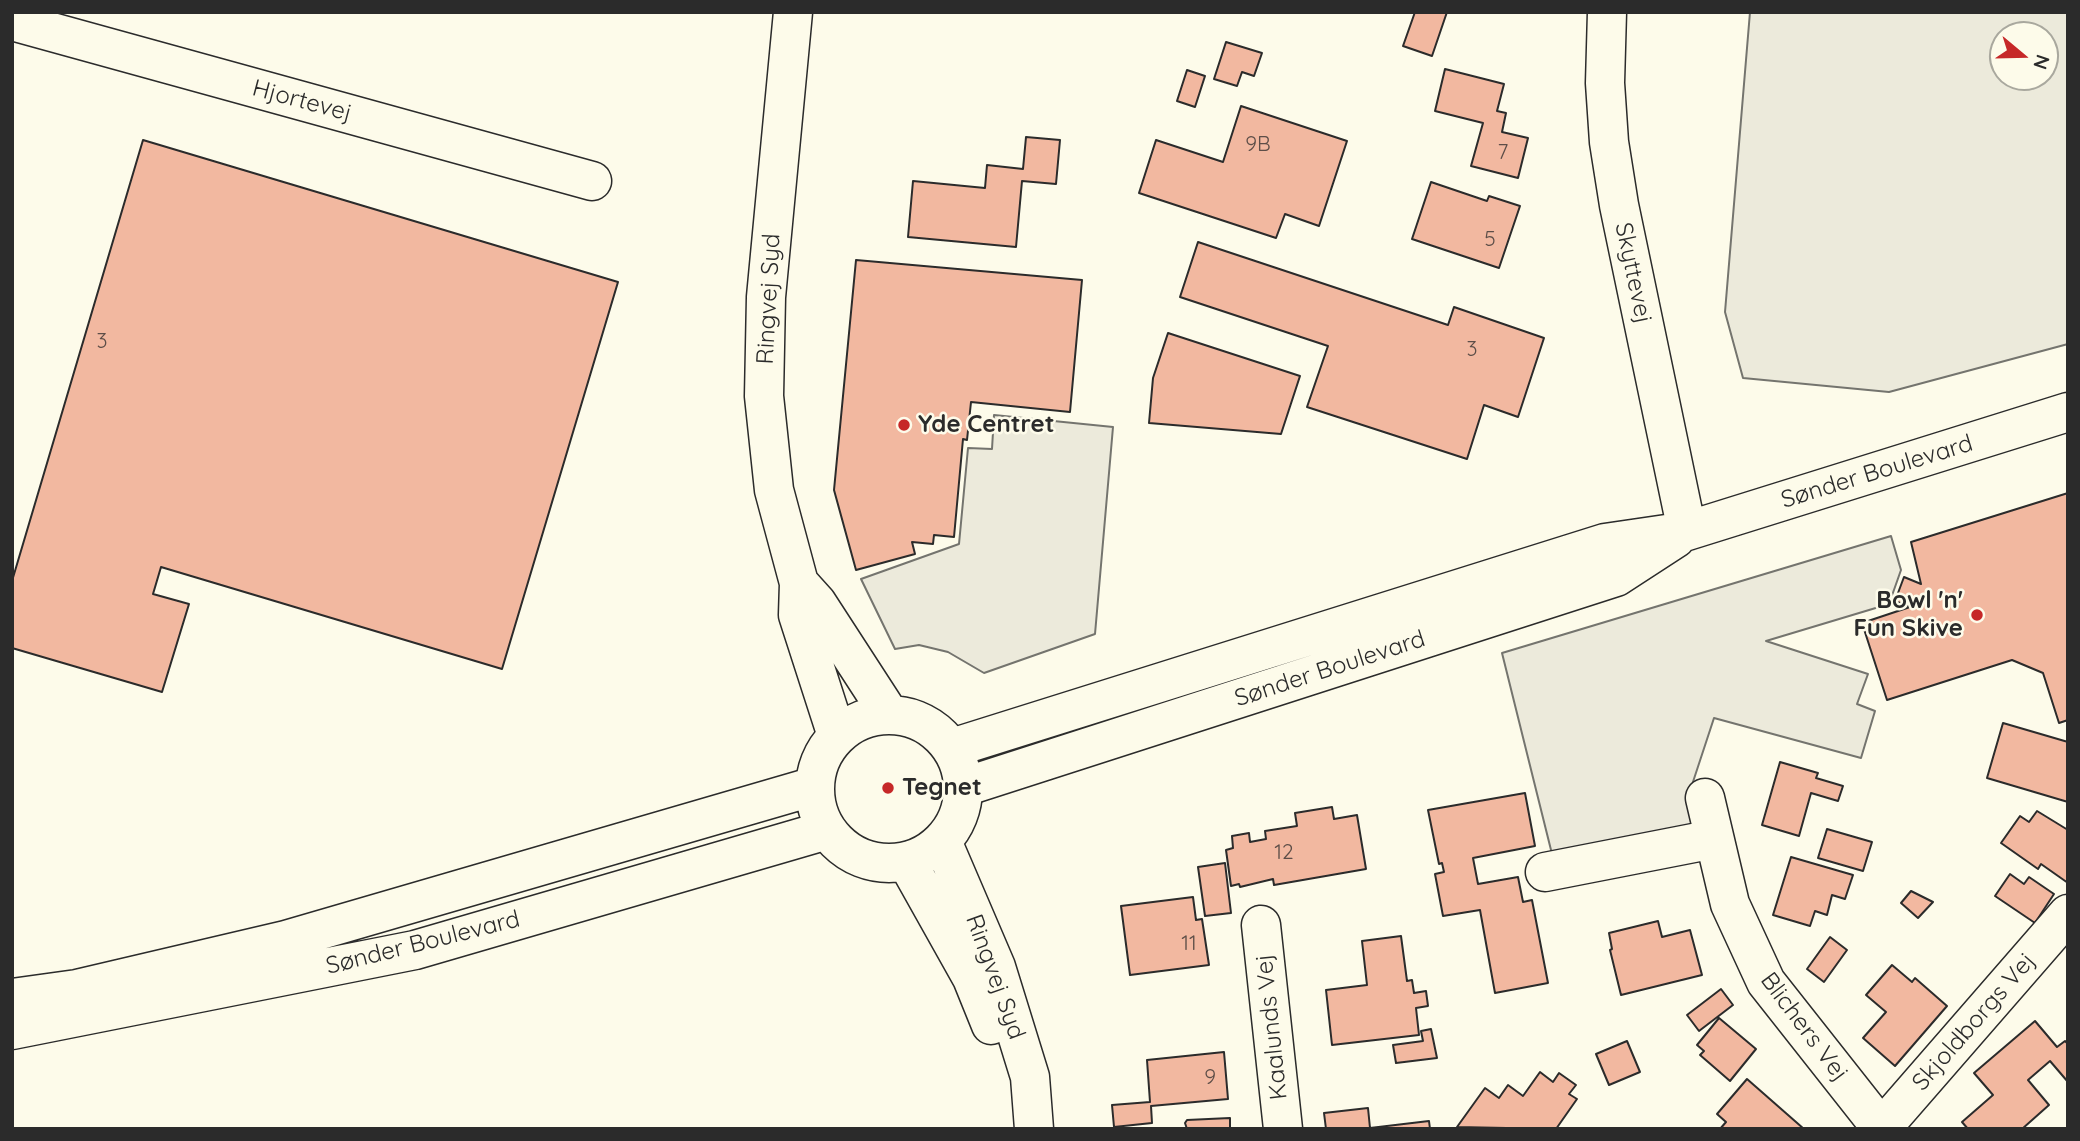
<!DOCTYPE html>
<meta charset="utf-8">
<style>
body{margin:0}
#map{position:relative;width:2080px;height:1141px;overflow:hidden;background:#fdfbea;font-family:Quicksand,sans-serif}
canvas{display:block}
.frame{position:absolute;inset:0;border:14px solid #2b2b2b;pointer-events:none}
.north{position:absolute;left:1989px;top:21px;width:70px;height:70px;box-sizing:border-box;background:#fdfbea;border:2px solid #a9a89e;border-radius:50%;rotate:109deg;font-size:19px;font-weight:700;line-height:28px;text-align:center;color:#2b2b2b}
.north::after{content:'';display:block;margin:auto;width:24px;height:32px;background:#c62828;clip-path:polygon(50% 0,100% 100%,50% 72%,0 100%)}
</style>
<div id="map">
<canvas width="2080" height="1141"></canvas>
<div class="frame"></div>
<div class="north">N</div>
</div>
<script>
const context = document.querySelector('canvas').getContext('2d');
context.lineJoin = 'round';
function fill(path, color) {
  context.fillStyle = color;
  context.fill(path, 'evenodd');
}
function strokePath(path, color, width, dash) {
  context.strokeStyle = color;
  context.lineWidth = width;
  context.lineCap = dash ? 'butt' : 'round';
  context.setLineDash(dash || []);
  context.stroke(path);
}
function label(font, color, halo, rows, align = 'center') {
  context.font = font + ' Quicksand,sans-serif';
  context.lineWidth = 5;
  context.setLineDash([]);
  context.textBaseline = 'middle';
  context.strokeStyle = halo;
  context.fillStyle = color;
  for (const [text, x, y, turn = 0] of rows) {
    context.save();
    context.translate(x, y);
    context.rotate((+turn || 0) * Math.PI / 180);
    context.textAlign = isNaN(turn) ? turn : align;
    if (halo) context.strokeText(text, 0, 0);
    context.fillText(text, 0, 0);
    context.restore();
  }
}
const parking = new Path2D(`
 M1750,12H2068V344L1889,392L1743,378L1725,312ZM2003,35H2045V77H2003Z
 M994,415L1113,427L1095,634L984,673L948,652L919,645L895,649L861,579L959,544L968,448L992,449Z
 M1891,536L1901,570L1889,604L1766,641L1868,674L1857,704L1875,711L1861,758L1714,718L1689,794L1694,828L1552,854L1502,653Z`);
const building = new Path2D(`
 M1415,12H1447L1432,56L1403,46Z
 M1226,42L1262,53L1254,76L1242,72L1237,86L1214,79Z
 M1445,69L1504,84L1497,111L1506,113L1502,132L1528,138L1518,178L1471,166L1483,123L1435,111Z
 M1187,70L1205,76L1195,107L1177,101Z
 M1241,106L1347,141L1319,226L1285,214L1276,238L1139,193L1156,140L1223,162Z
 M1026,137L1060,140L1056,184L1022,181L1016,247L908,237L913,181L985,188L987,165L1023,169Z
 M143,140L618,282L502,669L161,567L153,594L189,604L162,692L12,648V581Z
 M1431,182L1487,201L1489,196L1520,206L1499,268L1412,239Z
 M1198,242L1448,325L1454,307L1544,338L1518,417L1484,405L1467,459L1307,407L1328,346L1180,297Z
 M856,260L1082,280L1070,412L971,402L967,440L963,439L954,537L934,535L933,544L912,542L915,554L856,570L834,490Z
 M1168,333L1300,376L1281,434L1149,423L1153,378Z
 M2068,493V720L2059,723L2043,673L2012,660L1887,700L1862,623L1910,607L1895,601L1904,577L1921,584L1911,542Z
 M2003,723L2068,742V802L1987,778Z
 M1780,762L1818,773L1816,778L1843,786L1838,801L1811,793L1799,836L1762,825Z
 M1525,793L1535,846L1473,858L1478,884L1518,877L1523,902L1532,900L1548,983L1495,993L1480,910L1443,916L1435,874L1444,872L1442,863L1439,864L1428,810Z
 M1332,807L1334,819L1357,815L1366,869L1274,885L1273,879L1240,887L1239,884L1231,886L1226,850L1233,848L1232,836L1249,833L1250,842L1266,839L1265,831L1297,826L1295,813Z
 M2037,811L2068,830V883L2041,864L2038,869L2001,843L2020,816L2029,822Z
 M1827,829L1872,842L1863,871L1818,858Z
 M1791,857L1853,875L1845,899L1832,895L1827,915L1815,911L1810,926L1773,915Z
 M1225,863L1231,913L1205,916L1198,867Z
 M2010,874L2024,884L2029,877L2054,894L2035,923L1995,896Z
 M1911,891L1933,902L1918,918L1901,903Z
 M1193,897L1196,920L1202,919L1209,965L1130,975L1121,906Z
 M1658,921L1662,937L1690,930L1702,975L1621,995L1610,950L1612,949L1609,933Z
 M1401,936L1407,981L1412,980L1414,993L1426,991L1428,1006L1416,1008L1419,1035L1332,1045L1326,990L1367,985L1362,941Z
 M1830,937L1847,950L1824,982L1807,969Z
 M1892,965L1912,982L1915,978L1947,1006L1895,1066L1863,1038L1886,1012L1866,995Z
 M1721,989L1733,1005L1699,1031L1687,1015Z
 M1719,1018L1756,1049L1730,1081L1700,1055L1704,1051L1697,1045Z
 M2035,1021L2057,1047L2065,1041L2068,1044V1082L2050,1061L2028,1080L2049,1105L2022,1129H1968L1962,1122L1993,1095L1974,1073Z
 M1431,1029L1437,1058L1396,1063L1393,1045L1423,1041L1421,1031Z
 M1627,1041L1640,1072L1609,1085L1596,1054Z
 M1224,1052L1228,1099L1151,1106L1152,1123L1114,1127L1112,1105L1150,1102L1147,1060Z
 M1540,1072L1553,1082L1559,1073L1576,1085L1569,1094L1577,1099L1556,1129L1457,1127L1485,1088L1499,1098L1508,1085L1523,1096Z
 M1747,1079L1804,1129H1720L1726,1122L1717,1114Z
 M1368,1108L1370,1128L1429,1121L1430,1129H1326L1324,1113Z
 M1230,1118V1129H1187L1185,1123L1187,1120Z`);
const minor = new Path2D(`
 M1607,12L1605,83L1609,142L1619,205L1687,531
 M12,21L592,181
 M952,748L1605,543L1687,531L2068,412
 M964,787L1616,577L1676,538
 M1705,798L1730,904L1766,982L1882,1129
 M1545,872L1714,839
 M1261,925L1283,1129
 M1881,1129L2068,914`);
const major = new Path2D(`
 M793,12L766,297L764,396L774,490L799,583L798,615L837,736
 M799,583L817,603L889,714
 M815 789a74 74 0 1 1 148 0a74 74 0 1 1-148 0Z
 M942,841L996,967L1030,1077L1034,1129
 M907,862L972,978L991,1025
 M12,998L77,989L286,940L815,786
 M12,1030L415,950L827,830`);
const markers = [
 [904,425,7,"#c62828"],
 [1977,615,7,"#c62828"],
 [888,788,7,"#c62828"]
];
const numberNames = [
 ["9B",1258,145],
 ["7",1503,153],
 ["5",1490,240],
 ["3",102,342],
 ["3",1472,350],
 ["12",1284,853],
 ["11",1189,944],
 ["9",1210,1078]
];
const streetNames = [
 ["Hjortevej",302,101,15],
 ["Skyttevej",1633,273,78],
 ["Ringvej Syd",769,299,-87],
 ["Sønder Boulevard",1877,472,-17],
 ["Sønder Boulevard",1330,669,-18],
 ["Sønder Boulevard",423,943,-14],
 ["Ringvej Syd",995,977,70],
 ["Skjoldborgs Vej",1974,1022,-49],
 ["Kaalunds Vej",1272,1027,-96],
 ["Blichers Vej",1804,1027,53]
];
const poiNames = [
 ["Yde Centret",918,425],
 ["Bowl 'n'",1963,601,"right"],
 ["Fun Skive",1963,629,"right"],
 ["Tegnet",902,788]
];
fill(parking, '#eceadb');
strokePath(parking, '#74746e', 2);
fill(building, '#f2b8a0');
strokePath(building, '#2b2b2b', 2);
strokePath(minor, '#2b2b2b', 41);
strokePath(major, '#2b2b2b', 41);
strokePath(minor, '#fdfbea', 38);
strokePath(major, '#fdfbea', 38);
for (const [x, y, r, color] of markers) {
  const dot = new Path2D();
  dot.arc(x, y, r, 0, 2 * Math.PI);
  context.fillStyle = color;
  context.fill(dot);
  strokePath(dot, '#fdfbea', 2.5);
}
label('21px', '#5d4e48', null, numberNames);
label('24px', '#2b2b2b', '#fdfbea', streetNames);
label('bold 24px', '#2b2b2b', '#fdfbea', poiNames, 'left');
</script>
